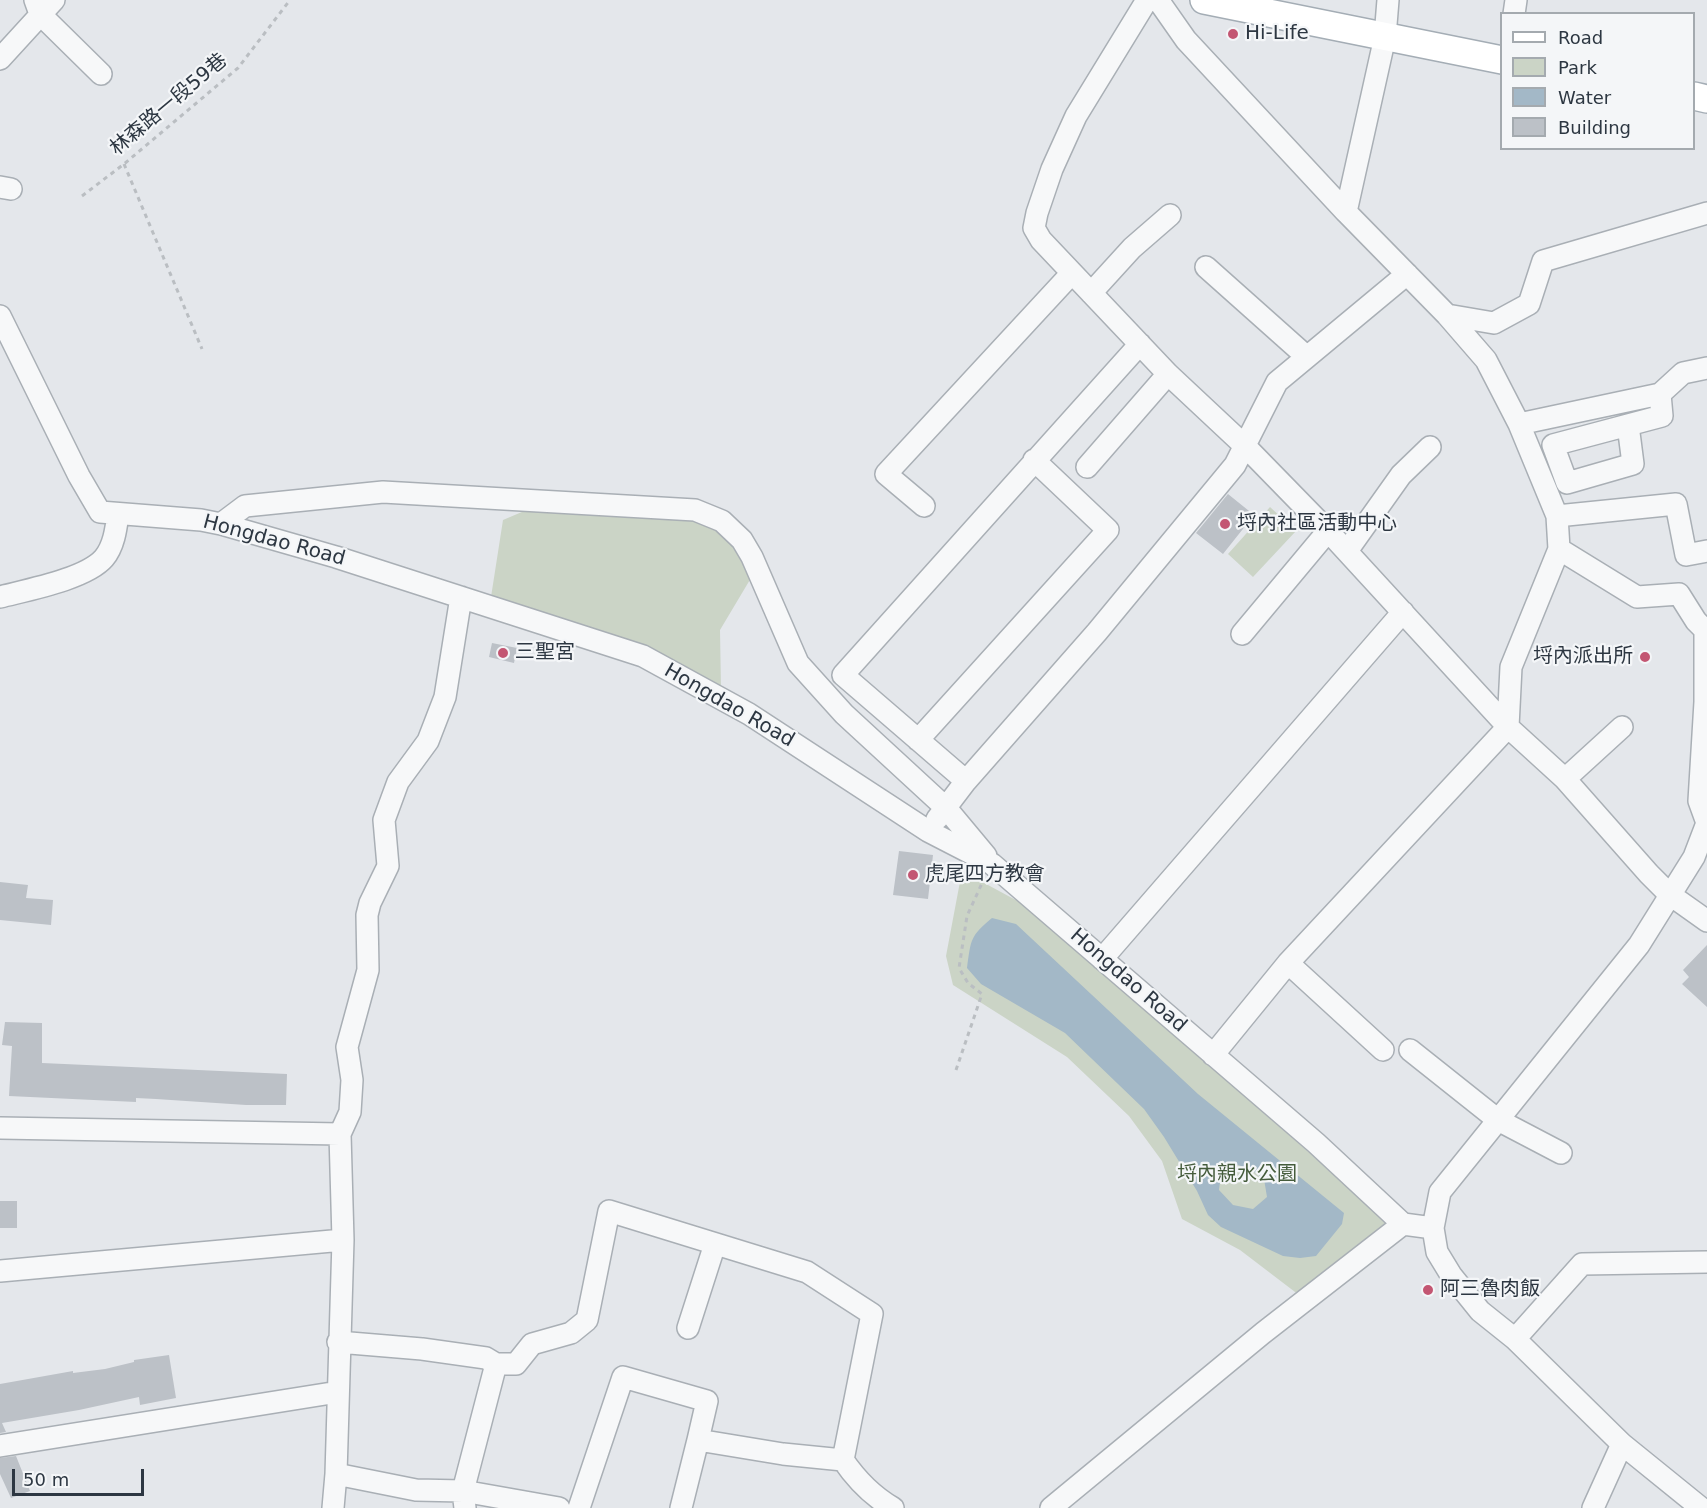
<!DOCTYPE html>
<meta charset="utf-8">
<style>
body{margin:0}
#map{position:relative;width:1707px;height:1508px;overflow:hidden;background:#e4e7eb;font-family:"DejaVu Sans",sans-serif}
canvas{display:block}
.legend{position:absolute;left:1500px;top:12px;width:195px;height:138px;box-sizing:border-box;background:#f4f6f8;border:2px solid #a4aaaf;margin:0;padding:8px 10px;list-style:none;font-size:18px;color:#2d3742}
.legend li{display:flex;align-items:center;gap:12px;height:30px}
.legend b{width:30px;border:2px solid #a4aaaf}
.scale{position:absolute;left:12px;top:1469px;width:132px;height:27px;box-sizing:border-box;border:3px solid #2d3742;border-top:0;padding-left:8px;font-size:18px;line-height:21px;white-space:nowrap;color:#2d3742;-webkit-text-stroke:4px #f4f6f8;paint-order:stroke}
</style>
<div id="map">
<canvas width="1707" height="1508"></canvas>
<ul class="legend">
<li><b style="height:8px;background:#fff"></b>Road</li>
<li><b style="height:16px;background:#cbd4c6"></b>Park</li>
<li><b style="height:16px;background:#a3b8c7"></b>Water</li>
<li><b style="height:16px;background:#bcc1c7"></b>Building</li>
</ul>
<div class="scale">50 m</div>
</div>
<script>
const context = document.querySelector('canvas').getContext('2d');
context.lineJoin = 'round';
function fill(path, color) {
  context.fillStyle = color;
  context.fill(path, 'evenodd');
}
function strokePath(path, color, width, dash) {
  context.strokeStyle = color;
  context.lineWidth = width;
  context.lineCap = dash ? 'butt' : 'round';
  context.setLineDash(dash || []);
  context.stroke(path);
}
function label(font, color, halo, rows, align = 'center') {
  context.font = font + ' "DejaVu Sans","Noto Sans TC",sans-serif';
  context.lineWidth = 4.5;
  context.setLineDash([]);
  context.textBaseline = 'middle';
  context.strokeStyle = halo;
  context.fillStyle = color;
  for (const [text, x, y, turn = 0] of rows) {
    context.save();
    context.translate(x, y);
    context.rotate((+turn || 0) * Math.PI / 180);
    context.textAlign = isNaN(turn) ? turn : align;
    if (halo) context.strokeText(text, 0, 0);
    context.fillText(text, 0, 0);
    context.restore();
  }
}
const green = new Path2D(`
 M536,506L706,519L744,556L751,578L720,630L721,690L491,597L503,520Z
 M1270,507L1296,531L1253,577L1228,554Z
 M962,871L1025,905L1389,1222L1299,1295L1240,1250L1182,1219L1162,1161L1129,1116L1067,1057L953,985L946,956Z`);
const water = new Path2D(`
 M992,918L1016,924L1198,1094L1344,1213L1342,1224L1316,1256L1300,1258L1283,1256L1221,1227L1208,1215L1197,1191L1164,1137L1144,1109L1065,1033L981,984L967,968C971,940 970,936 992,918ZM1232,1163L1250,1169L1264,1179L1267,1197L1253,1209L1233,1205L1219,1190L1221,1173Z`);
const building = new Path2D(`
 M1228,494L1254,515L1223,554L1196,533Z
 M492,643L517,648L514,663L489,657Z
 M899,851L933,855L928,899L893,895Z
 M0,882L28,885L26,898L53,900L51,925L0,920Z
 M1707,945V1007L1682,984L1689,977L1683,970Z
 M5,1022L42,1023V1063L287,1074L286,1105H246L156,1099L136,1098V1102L9,1096L12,1046L2,1045Z
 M0,1201H17V1228H0Z
 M169,1355L176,1398L140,1405L139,1397L79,1410L2,1423L6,1432L0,1433V1384L73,1371V1373L105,1369L134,1362V1360Z
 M16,1456L30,1491L11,1498L0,1474V1458Z`);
const path = new Path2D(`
 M124,164L202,349
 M82,196L124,164L238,68L290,0
 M956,1070L982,994L968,983L959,968L967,916L983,881`);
const minor = new Path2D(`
 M35,0L40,14L101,74
 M1147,0L1076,116L1052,169L1037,213L1034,228L1041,240L1168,374L1246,447L1328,531L1508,727L1288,963L1213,1055
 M1158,0L1186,40L1346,212L1447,315L1486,360L1519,424L1557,516L1559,549L1511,667L1508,727L1565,779L1649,874L1669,894L1707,921
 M1514,14L1516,0
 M0,59L54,0
 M0,187L11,189
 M1346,212L1385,37L1388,0
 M1206,267L1307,357
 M1091,293L1132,248L1170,215
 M1447,315L1494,323L1529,304L1543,261L1707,213
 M0,316L79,476L100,512L201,520L221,524L336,557L643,656L749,714L928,831L992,864L1316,1143L1403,1224L1433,1228
 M1519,424L1660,394L1683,373L1707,368
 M1628,425L1633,464L1567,483L1553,445L1662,416L1660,394
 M1087,467L1168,374
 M924,506L886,474L1072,273
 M1557,516L1676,504L1686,555L1707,551
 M221,524L245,506L383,492L695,510L722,521L742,540L752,557L798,663L844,714L946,808L986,856
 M1559,549L1637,597L1679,594L1696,621L1705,630V702L1699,801L1707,823L1694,857L1639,945L1440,1192L1433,1228L1437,1252L1451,1275L1480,1311L1515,1339L1622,1444L1701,1508
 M1347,551L1401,475L1430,447
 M0,597C27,590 86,579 104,558C114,546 116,529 118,514
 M1242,634L1328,531
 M918,740L1108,530L1034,460
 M1565,779L1622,727
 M966,781L843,675L1140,344
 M937,819L966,781L1097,632L1235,465L1277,382L1407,274
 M1102,959L1403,612
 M1288,963L1383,1050
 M1410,1050L1498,1120L1561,1153
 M0,1128L340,1134
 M0,1271L343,1240
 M688,1328L715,1244
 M1515,1339L1582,1264L1707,1262
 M338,1342L422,1349L486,1358L496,1364L463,1491L465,1508
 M496,1364H516L532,1344L571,1333L587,1320L609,1211L807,1272L872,1314L843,1460C856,1479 874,1497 893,1508
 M0,1446L338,1392
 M336,1474L416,1490L463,1491L559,1508
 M333,1508L336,1474L343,1240L340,1134L350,1112L352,1080L347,1047L368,970L367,915L370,903L388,866L384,820L398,782L428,741L445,697L461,597
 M579,1508L623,1377L707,1401L698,1440
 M681,1508L698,1440L783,1454L843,1460
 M1051,1508L1263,1333L1403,1224
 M1593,1508L1622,1444`);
const major = new Path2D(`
 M1204,0L1502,60
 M1694,96L1707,99`);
const markers = [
 [1233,34,6,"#c35672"],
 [1225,524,6,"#c35672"],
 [503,653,6,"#c35672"],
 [1645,657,6,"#c35672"],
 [913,875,6,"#c35672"],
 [1428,1290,6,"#c35672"]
];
const poiNames = [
 ["Hi-Life",1245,34],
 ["埒內社區活動中心",1237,524],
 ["三聖宮",515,653],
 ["埒內派出所",1633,657,"right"],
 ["虎尾四方教會",925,875],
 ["阿三魯肉飯",1440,1290]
];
const streetNames = [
 ["林森路一段59巷",169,105,-40],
 ["Hongdao Road",274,541,15],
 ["Hongdao Road",729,706,30],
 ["Hongdao Road",1128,981,41]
];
const parkNames = [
 ["埒內親水公園",1237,1175]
];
fill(green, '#cbd4c6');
fill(water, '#a3b8c7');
fill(building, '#bcc1c7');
strokePath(minor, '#a9afb5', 24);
strokePath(major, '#a4adb5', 30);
strokePath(path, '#babec2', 3, [4.5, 4.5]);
strokePath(minor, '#f7f8f9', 21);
strokePath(major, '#fff', 27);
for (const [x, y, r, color] of markers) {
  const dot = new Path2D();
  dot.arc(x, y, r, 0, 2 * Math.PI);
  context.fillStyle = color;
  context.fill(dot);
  strokePath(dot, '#f4f6f8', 2);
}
label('20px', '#2d3742', '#f4f6f8', poiNames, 'left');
label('20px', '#2d3742', '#f4f6f8', streetNames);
label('20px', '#455c3c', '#f4f6f8', parkNames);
</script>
